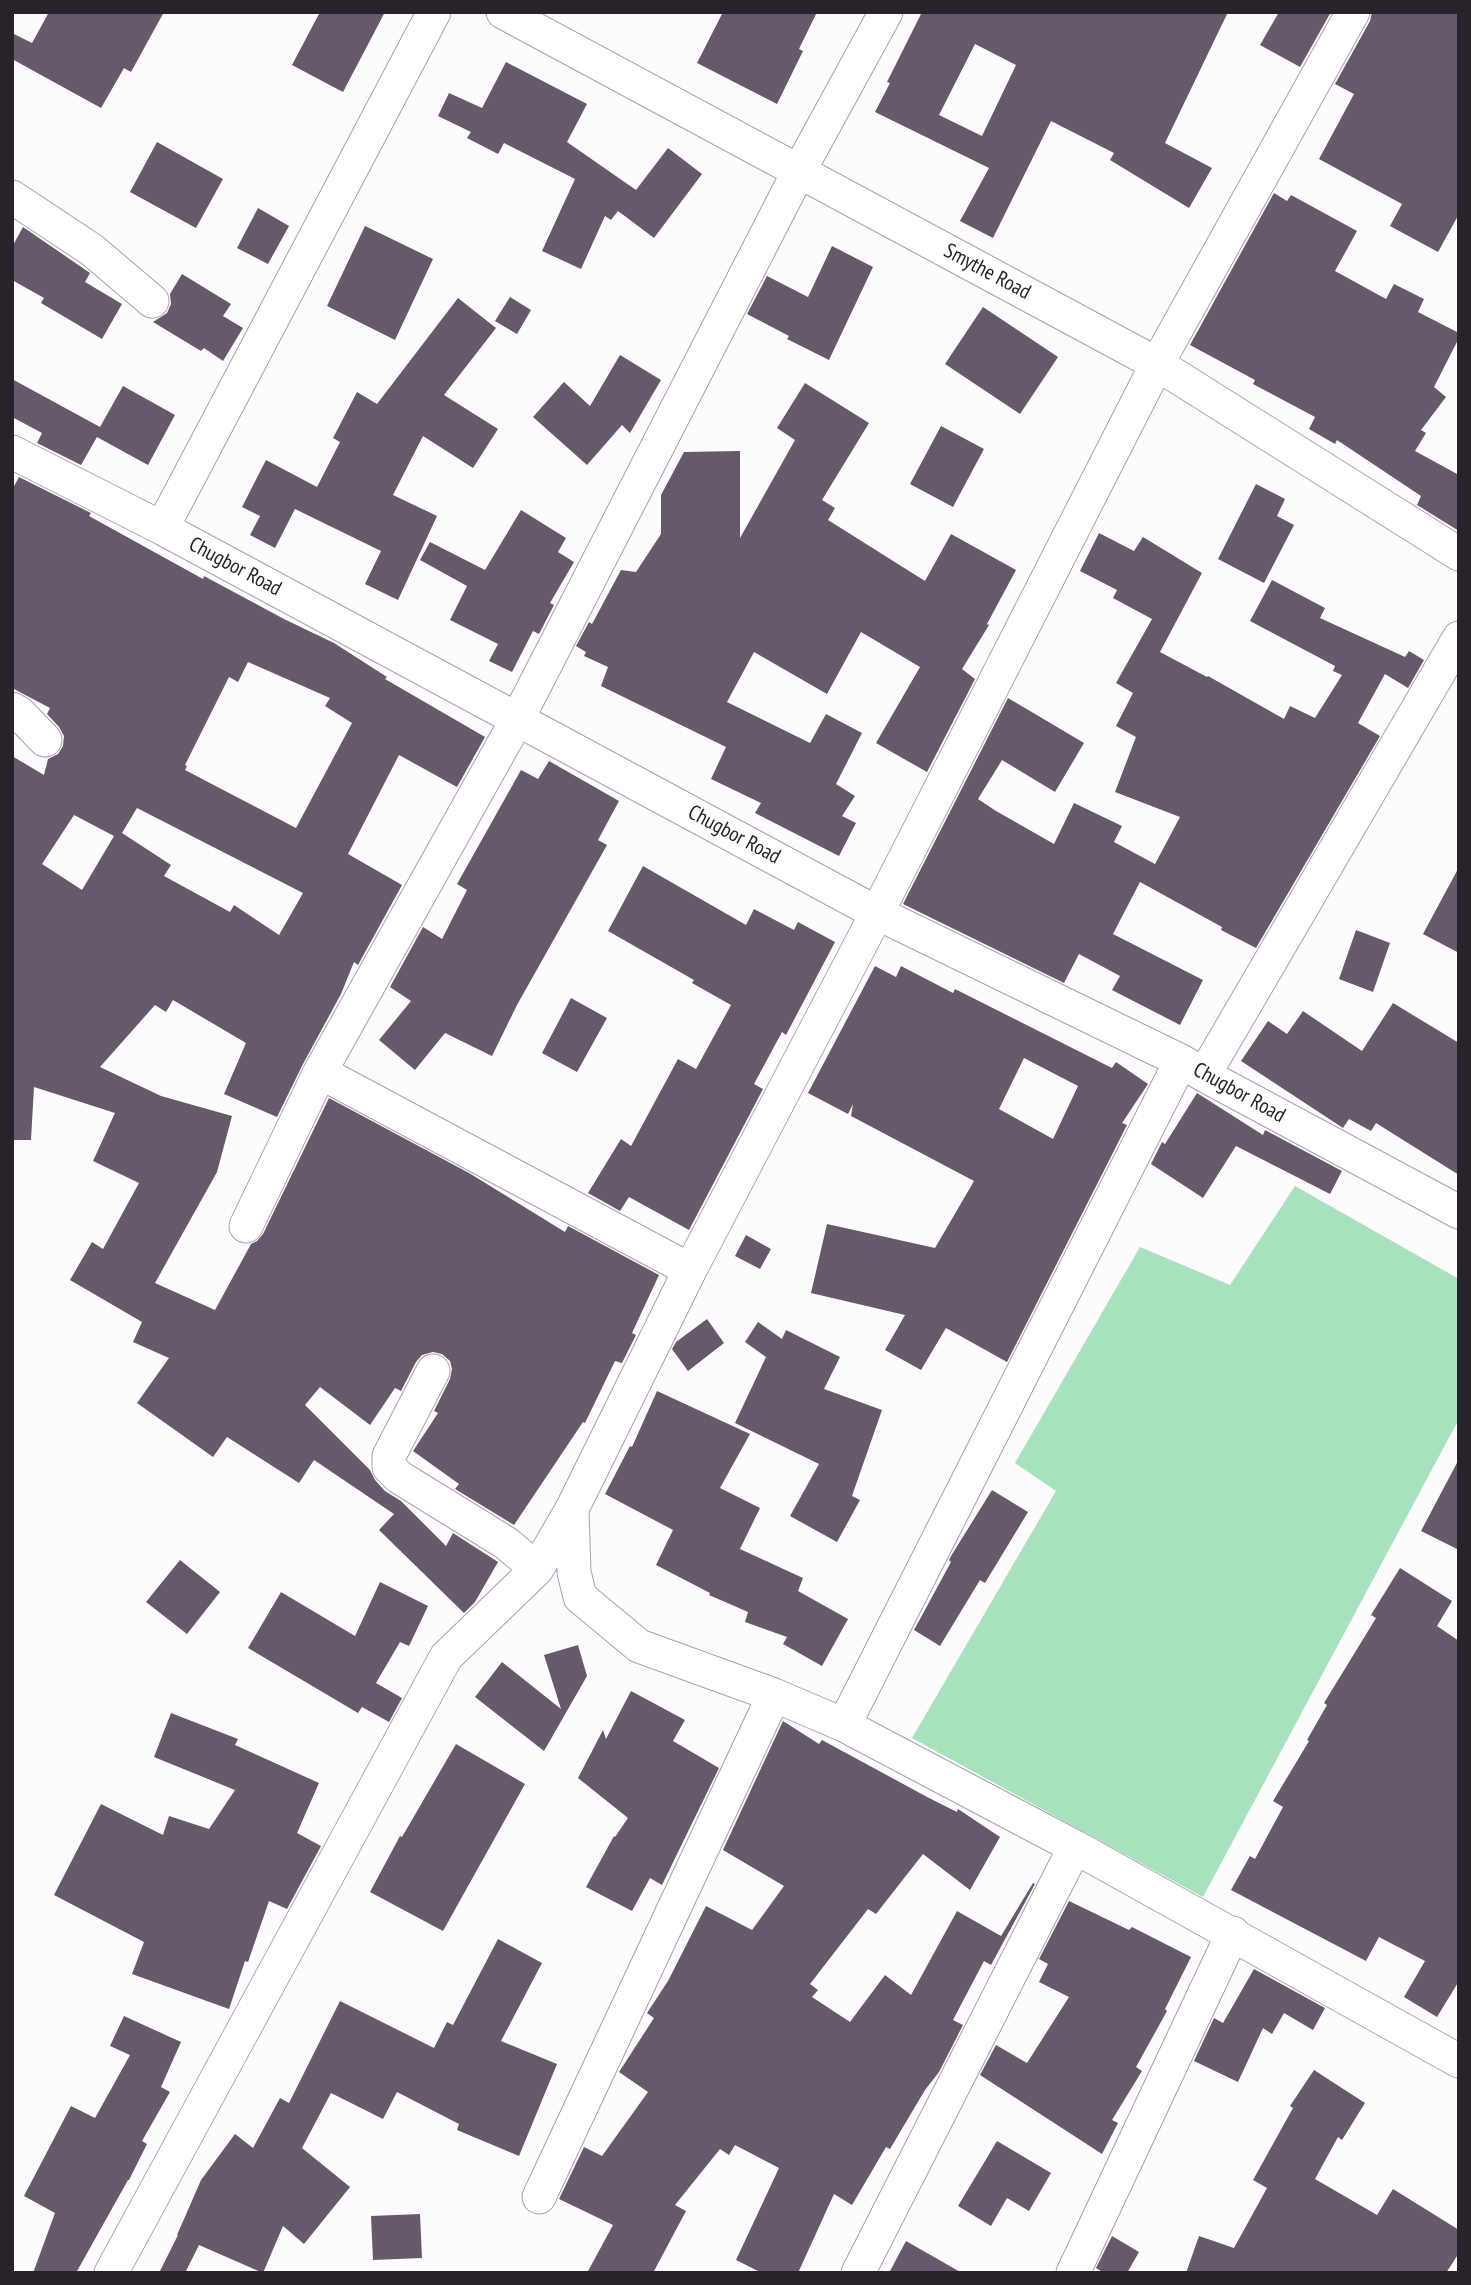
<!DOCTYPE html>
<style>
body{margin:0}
#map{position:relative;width:1471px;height:2285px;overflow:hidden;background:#fdfbfe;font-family:"PT Sans Narrow",sans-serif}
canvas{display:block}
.frame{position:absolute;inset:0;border:14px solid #28232a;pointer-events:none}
</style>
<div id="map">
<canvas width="1471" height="2285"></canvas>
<div class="frame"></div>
</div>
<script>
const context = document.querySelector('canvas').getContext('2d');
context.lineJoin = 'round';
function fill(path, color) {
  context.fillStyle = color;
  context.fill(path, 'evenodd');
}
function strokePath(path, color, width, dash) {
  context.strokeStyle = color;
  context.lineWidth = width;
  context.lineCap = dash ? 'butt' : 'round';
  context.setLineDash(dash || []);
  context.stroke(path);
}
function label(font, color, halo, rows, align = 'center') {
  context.font = font + ' "PT Sans Narrow",sans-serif';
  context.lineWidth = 7;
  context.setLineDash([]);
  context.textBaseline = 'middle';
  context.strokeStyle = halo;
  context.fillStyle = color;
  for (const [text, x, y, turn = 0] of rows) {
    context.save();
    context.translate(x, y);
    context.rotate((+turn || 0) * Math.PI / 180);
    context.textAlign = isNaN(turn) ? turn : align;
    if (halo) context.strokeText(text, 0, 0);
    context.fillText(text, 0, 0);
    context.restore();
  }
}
const green = new Path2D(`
 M1295,1186L1459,1279V1419L1203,1897L912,1738L1056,1491L1015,1463L1140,1247L1230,1285Z`);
const building = new Path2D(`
 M49,12H164L131,72L124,68L101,108L12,59V33L32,43Z
 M320,12H385L343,92L292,65Z
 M723,12H817L799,49L803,51L777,104L697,63Z
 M922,12H1228L1165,143L1212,168L1189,208L1110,160L1114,153L1051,121L993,238L960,221L989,168L875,112L890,83L887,82ZM975,44L1016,65L982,136L939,115Z
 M1279,12H1331L1300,67L1260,45Z
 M1372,12H1459V214L1438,252L1390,226L1402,204L1319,159L1354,94L1335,84L1370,21Z
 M506,62L587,104L567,142L636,190L668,148L702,174L654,238L618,211L611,220L605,216L581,269L542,251L575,179L504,143L498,154L467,138L471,132L438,116L449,93L482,108Z
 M157,142L223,179L196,228L130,192Z
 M1274,193L1287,201L1291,195L1357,231L1335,271L1386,299L1394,284L1424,299L1418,312L1459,333V338L1434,387L1446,397L1421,430L1426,433L1415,451L1459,475V531L1417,505L1421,496L1337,440L1335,444L1309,429L1315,417L1253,384L1255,380L1190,345Z
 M258,208L289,226L268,264L237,248Z
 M365,226L433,259L395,340L327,306Z
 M23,227L90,273L85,282L122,304L102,339L41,303L44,298L12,280V247Z
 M832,246L873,267L829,360L787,339L789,336L747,314L767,276L808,297Z
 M182,274L231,304L223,316L243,328L223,361L204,348L201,351L153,322L167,313L171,304L170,294Z
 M510,297L531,310L517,334L495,321Z
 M458,298L496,328L444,395L498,429L473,468L423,436L393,495L437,516L398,600L365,584L381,551L295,509L275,548L250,535L260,516L242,507L266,460L317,487L340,442L333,438L357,392L377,404Z
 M983,307L1058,357L1020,414L945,364Z
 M620,355L661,380L630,433L622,425L587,465L533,417L564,382L590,406Z
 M12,379L100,427L123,386L175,415L148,465L97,437L81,465L37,443L42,433L12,417Z
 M805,383L869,423L822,500L835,508L828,520L925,581L951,534L1016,570L987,624L989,625L962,669L975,679L927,772L876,743L920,667L861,632L827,694L754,652L727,702L810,743L826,714L862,733L836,784L855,796L842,816L856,823L839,856L755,813L761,803L711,779L726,747L601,686L608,667L584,656L586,652L576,646L589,622L592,624L621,570L636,572L661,534V495L684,452L740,451V538L795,440L777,428Z
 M941,426L984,449L953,507L910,484Z
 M19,477L91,513L89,516L203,579L204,576L284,619L334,643L387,677L385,679L485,737L457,787L399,755L348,854L402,885L358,965L354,962L341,994L303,1064L277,1117L224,1094L246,1043L173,1000L166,1012L155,1005L100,1067L161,1096L232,1116L217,1172L155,1283L215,1310L251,1244L257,1241L263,1234L329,1098L469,1173L565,1232L568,1226L659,1275L632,1333L636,1335L622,1363L615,1361L585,1423L583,1422L514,1525L455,1489L459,1484L413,1451L438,1413L434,1411L450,1379L452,1369L450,1361L442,1354L433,1352L422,1355L416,1362L401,1391L395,1388L370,1425L320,1387L305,1405L370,1470L375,1480L385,1491L401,1501L446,1546L453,1533L498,1562L475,1602L464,1613L379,1530L394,1514L314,1460L299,1483L227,1437L213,1457L137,1403L169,1358L133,1342L142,1322L70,1280L92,1242L103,1249L139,1183L93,1161L115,1113L34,1087L31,1140H12V756L44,775L48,759L58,754L63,746L64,736L59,727L47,714L50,708L12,688V490ZM248,662L330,698L325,706L352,723L296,828L185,770L187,766L185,765L229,677L238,682ZM137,808L303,893L279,935L234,905L230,912L164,876L171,865L122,833ZM74,815L114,836L82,890L42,864Z
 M1256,484L1285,499L1277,516L1294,525L1264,583L1218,559Z
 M521,510L566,538L558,552L574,562L550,603L554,605L539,634L533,631L512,672L489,661L498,644L450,620L467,586L420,560L430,542L485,570Z
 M1099,533L1134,551L1143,537L1202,573L1160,652L1207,677L1208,676L1284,719L1290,706L1315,718L1342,675L1333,671L1335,666L1250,621L1272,580L1325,608L1320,618L1405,657L1409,651L1424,660L1408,688L1385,674L1358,723L1380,736L1256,948L1221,930L1222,927L1140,882L1113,934L1203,980L1180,1025L1112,990L1120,976L1079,954L1064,983L903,904L1008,698L1084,743L1055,792L1002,760L978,799L996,811L1054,844L1074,803L1122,826L1114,842L1155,864L1180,817L1115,792L1136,737L1116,726L1133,693L1116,683L1152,619L1113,598L1117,590L1080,571Z
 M549,761L619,801L598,840L607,845L517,1005L492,1056L445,1033L415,1070L379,1040L411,1001L390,987L423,927L442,939L467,890L457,884L521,770L538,779Z
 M643,866L746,925L754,909L794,930L798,922L835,942L786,1035L782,1032L754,1084L763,1089L689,1230L629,1197L620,1211L588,1193L621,1139L631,1146L678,1059L696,1069L731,1005L692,983L694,980L608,931Z
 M1459,867V953L1423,934Z
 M1356,930L1390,943L1373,992L1339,979Z
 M875,966L896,977L901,966L953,993L955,989L1112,1068L1116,1062L1148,1084L1122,1123L1127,1125L1007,1362L946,1328L921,1370L885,1350L905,1315L811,1293L827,1224L935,1248L974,1181L851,1116L853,1104L848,1114L808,1093ZM1024,1058L1078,1086L1053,1139L999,1109Z
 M571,998L607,1018L577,1072L542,1053Z
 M1393,1003L1459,1043V1175L1376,1123L1371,1131L1349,1119L1343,1128L1241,1061L1268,1021L1287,1034L1303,1011L1362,1051Z
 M1197,1093L1263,1135L1265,1130L1342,1171L1330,1194L1236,1146L1203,1198L1151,1164L1162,1142L1165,1144Z
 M746,1235L771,1249L760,1269L735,1256Z
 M707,1319L724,1343L688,1371L672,1349L676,1342Z
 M758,1322L782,1339L786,1330L840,1357L824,1389L882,1410L852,1496L860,1500L837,1542L790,1516L819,1464L735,1423L766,1357L745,1342Z
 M657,1391L750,1434L720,1488L760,1508L740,1549L803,1578L798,1591L848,1619L822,1666L783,1644L787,1637L745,1622L748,1612L709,1595L710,1593L656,1565L673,1530L605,1494L630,1446L632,1447Z
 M1459,1459V1550L1421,1531Z
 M992,1490L1028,1512L985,1583L980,1580L940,1646L914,1630L951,1562L949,1560L951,1556Z
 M180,1560L220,1592L187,1634L146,1602Z
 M1400,1568L1452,1601L1437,1626L1459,1641V1981L1437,2017L1404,1997L1425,1961L1379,1937L1366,1961L1231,1890L1250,1856L1255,1859L1283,1807L1273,1801L1309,1741L1307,1740L1327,1705L1324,1703L1376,1618L1371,1615Z
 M380,1582L428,1606L409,1646L400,1642L376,1683L402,1698L389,1722L362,1707L358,1713L248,1648L281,1592L355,1636Z
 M578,1645L587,1676L544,1751L475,1697L502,1662L561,1709L544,1655Z
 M631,1691L685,1720L673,1741L719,1768L662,1885L650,1878L632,1911L586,1887L614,1836L615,1837L628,1818L578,1778L603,1730L606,1739Z
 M171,1713L238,1739L235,1745L319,1783L297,1833L321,1846L287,1909L269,1901L248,1962L245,1961L229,2009L132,1974L144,1942L54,1895L101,1804L163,1835L169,1816L209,1829L235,1790L154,1757Z
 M783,1721L819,1744L822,1740L929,1798L957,1812L958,1809L1000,1837L970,1890L923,1854L876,1914L868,1909L810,1984L818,1990L812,1997L850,2022L885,1975L911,1995L957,1911L1001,1936L1033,1883L1035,1884L991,1965L984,1961L953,2020L963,2025L939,2072L925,2090L890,2149L886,2147L852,2205L834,2194L798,2273H762L736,2260L779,2168L735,2145L729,2155L720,2149L675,2205L686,2211L653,2273H587L613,2225L559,2199L584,2147L602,2156L648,2092L619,2072L654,2018L647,2013L668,1981L706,1906L752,1930L784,1886L723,1850Z
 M456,1744L525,1784L443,1931L370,1892L400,1836L402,1837Z
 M1069,1901L1129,1930L1132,1927L1191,1957L1165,2009L1167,2011L1136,2067L1142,2071L1112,2120L1118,2123L1102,2154L980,2075L996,2045L1027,2063L1069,1997L1039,1982L1048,1964L1039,1959Z
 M498,1939L542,1963L501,2041L557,2064L519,2156L457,2130L459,2124L397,2092L383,2119L331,2093L302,2148L350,2187L304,2244L283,2226L263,2273L199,2245L185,2273H159L178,2235H177L201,2180L235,2134L253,2148L280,2098L289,2103L340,2001L434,2048L447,2022L453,2025Z
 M1254,1969L1325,2008L1313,2030L1284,2013L1272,2034L1263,2028L1238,2082L1194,2061L1214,2018L1223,2023Z
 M124,2016L181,2042L161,2087L170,2092L142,2141L147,2144L129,2180H128L76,2273H33L55,2213L24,2196L71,2106L95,2118L130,2055L110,2046Z
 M1314,2070L1365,2103L1342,2140L1338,2137L1315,2179L1377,2215L1393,2189L1459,2230V2253L1446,2273H1186L1199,2236L1234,2248L1267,2188L1253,2180L1293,2108L1290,2106Z
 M997,2141L1051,2173L1029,2211L1007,2198L991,2226L958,2206Z
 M420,2214L422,2258L373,2260L371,2216Z
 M1112,2236L1139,2252L1127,2273H1104L1096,2268Z
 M906,2241L962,2273H889Z`);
const minor = new Path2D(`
 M503,12L1157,364L1459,554
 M12,197L92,250L152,301
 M12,452L162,528L877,913L1181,1061L1204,1075L1459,1212
 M162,528L434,12
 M12,709L19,713L45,740
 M320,1072L518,718L799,171L886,12
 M1204,1075L1459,638
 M246,1226L320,1072L690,1270
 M433,1371L389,1456V1467L399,1477L506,1543L537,1569
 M572,1509L574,1572L580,1597L639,1646L774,1695L844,1725L1075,1847L1459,2061
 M844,1725L1181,1061
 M539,2197L774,1695
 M111,2273L446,1657L537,1569L572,1509L690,1270L877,913L1157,364L1353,12
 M858,2273L1075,1847
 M1073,2273L1233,1933`);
const streetNames = [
 ["Smythe Road",987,272,28],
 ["Chugbor Road",235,567,28],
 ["Chugbor Road",734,835,28],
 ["Chugbor Road",1239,1093,29]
];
fill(green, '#a7e1bd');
fill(building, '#665a6a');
strokePath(minor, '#ac9fb1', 35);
strokePath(minor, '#fff', 33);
label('21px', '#28232a', '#fff', streetNames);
</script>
